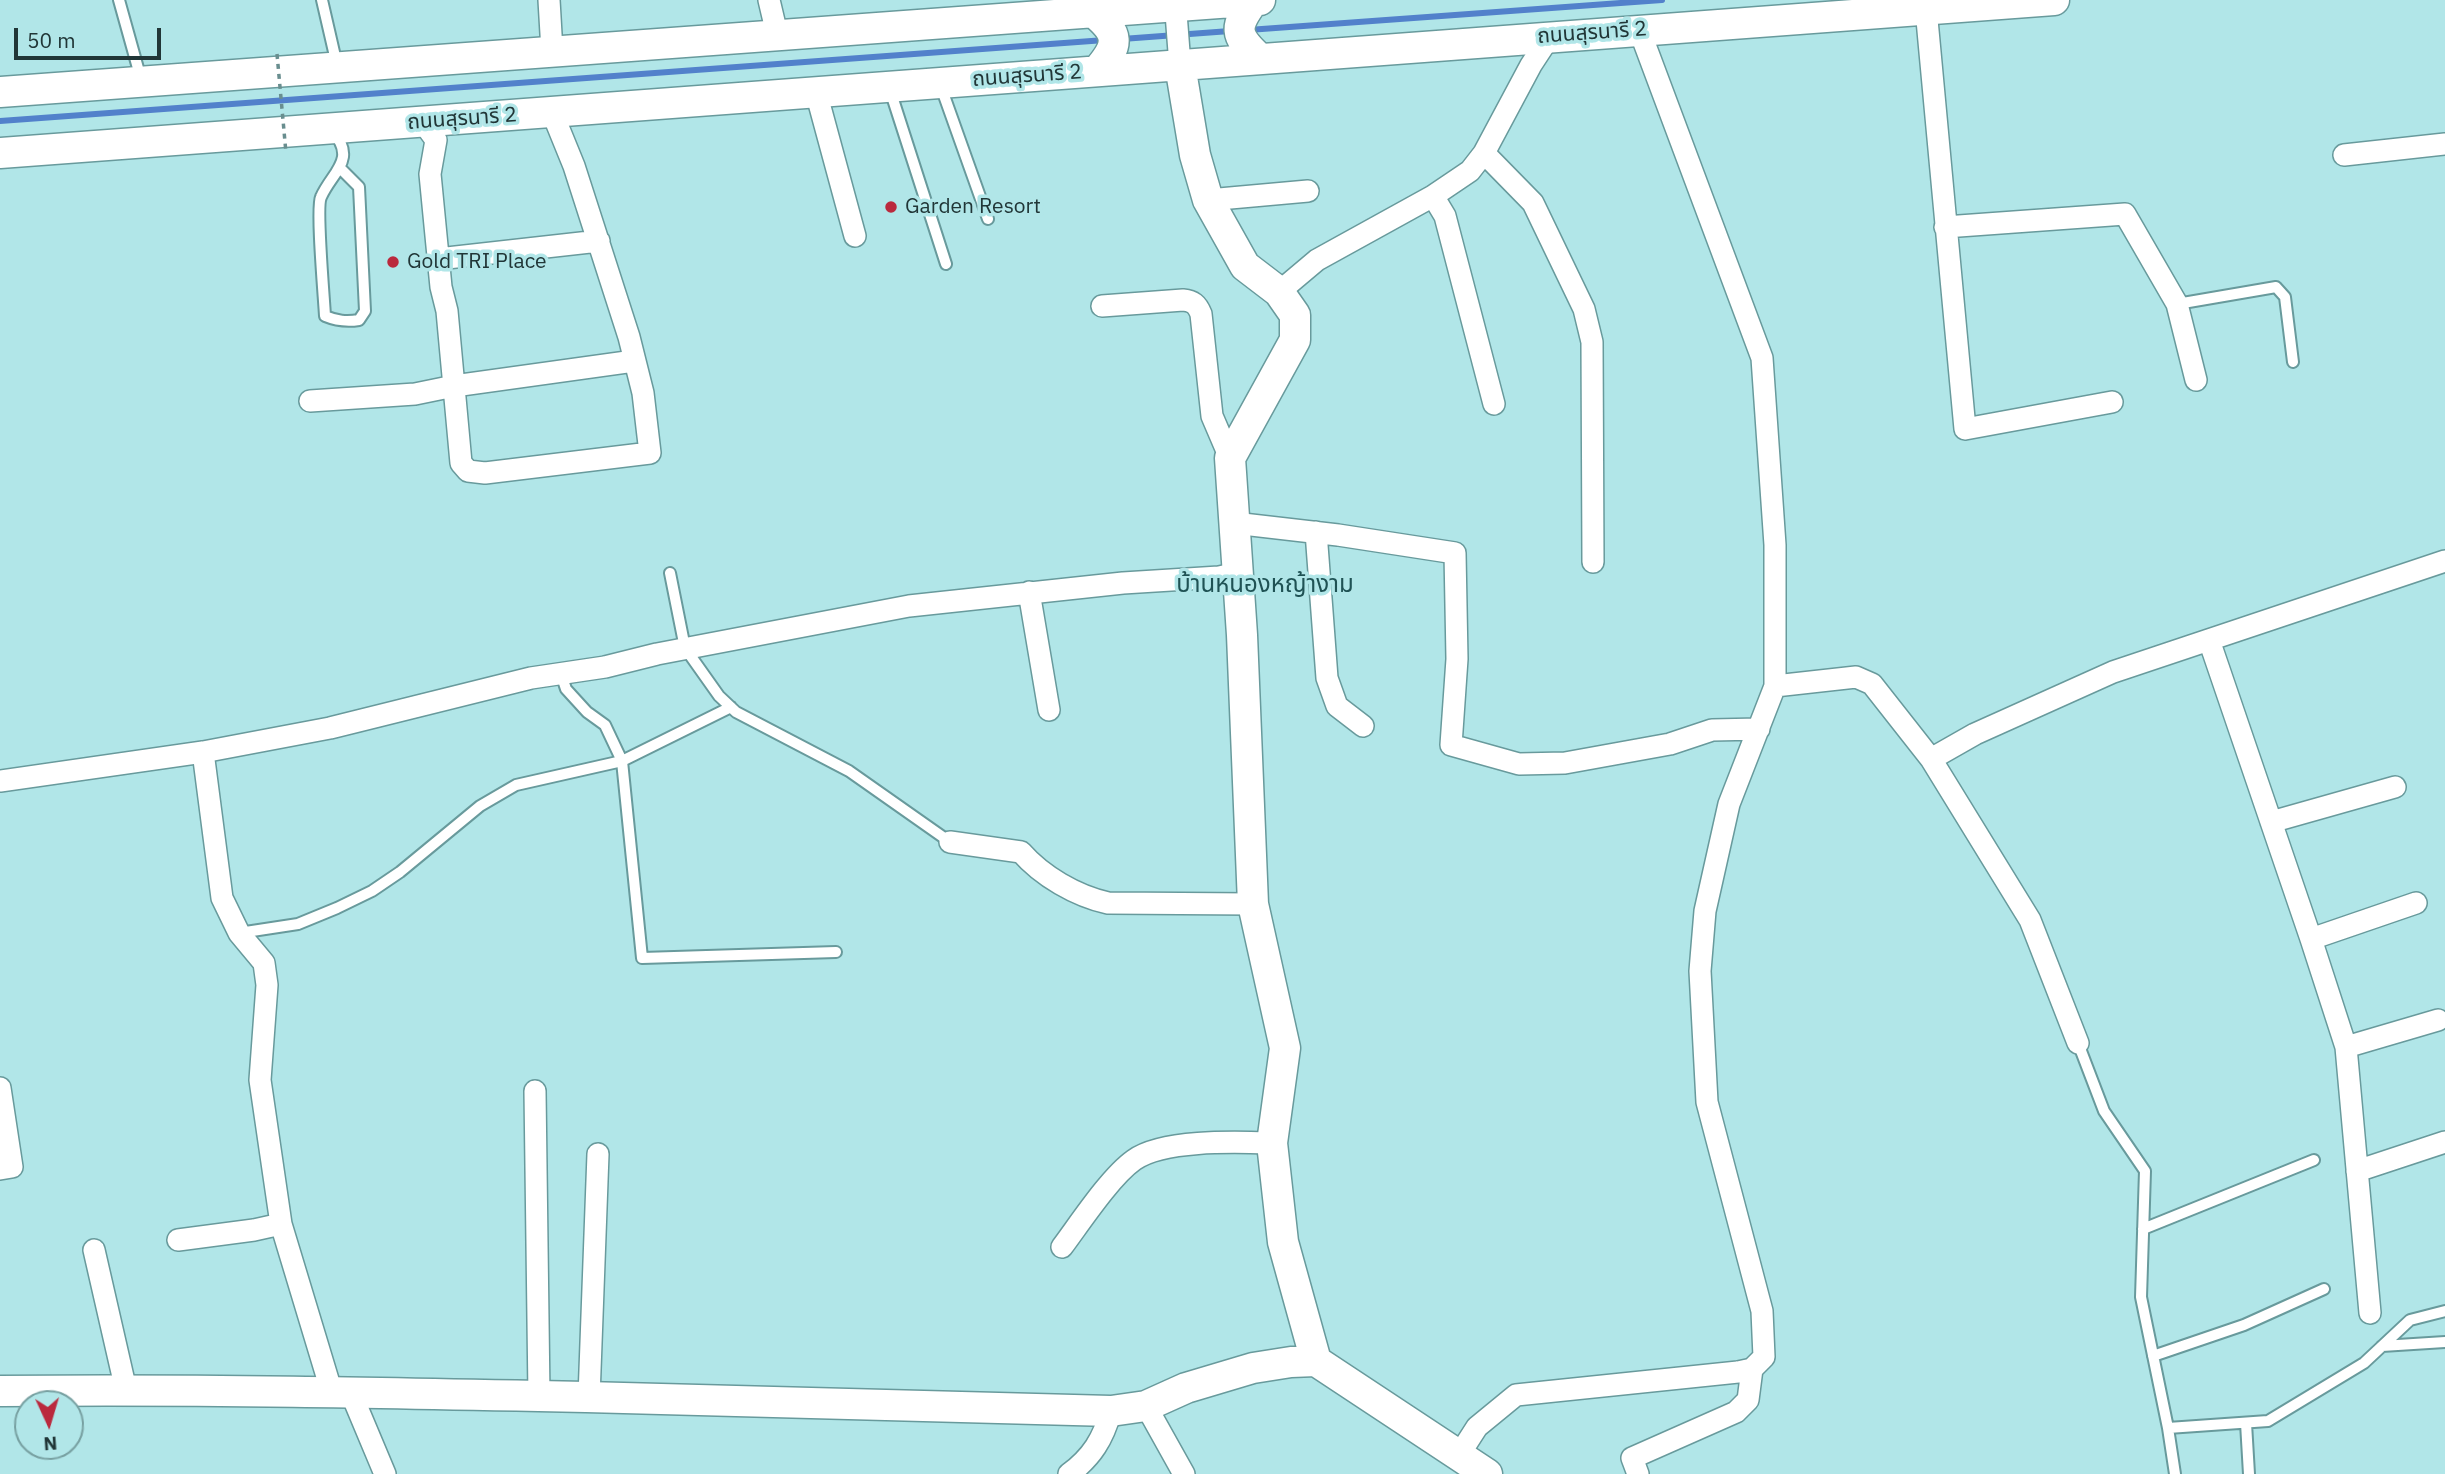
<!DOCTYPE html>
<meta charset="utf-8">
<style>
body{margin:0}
#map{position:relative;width:2445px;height:1474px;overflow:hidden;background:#b1e6e8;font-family:"IBM Plex Sans",sans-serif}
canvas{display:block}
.north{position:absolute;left:14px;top:1390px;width:70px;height:70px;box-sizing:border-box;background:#b1e6e8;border:2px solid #77a0a1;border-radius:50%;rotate:176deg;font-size:19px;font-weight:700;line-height:28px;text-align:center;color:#213637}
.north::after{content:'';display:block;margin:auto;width:24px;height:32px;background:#ba293d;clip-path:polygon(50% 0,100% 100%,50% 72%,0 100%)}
.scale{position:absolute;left:14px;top:28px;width:147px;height:32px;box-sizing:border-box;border:4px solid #213637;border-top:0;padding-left:9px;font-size:21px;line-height:24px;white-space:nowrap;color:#213637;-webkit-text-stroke:5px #b1e6e8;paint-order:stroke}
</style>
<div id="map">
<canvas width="2445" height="1474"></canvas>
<div class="north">N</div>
<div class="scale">50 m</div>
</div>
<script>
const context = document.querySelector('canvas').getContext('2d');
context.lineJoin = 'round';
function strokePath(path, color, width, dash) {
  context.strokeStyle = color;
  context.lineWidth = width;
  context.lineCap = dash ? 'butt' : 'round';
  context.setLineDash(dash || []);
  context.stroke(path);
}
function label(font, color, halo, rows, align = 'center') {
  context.font = font + ' "IBM Plex Sans","Noto Sans Thai",sans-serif';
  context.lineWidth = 7;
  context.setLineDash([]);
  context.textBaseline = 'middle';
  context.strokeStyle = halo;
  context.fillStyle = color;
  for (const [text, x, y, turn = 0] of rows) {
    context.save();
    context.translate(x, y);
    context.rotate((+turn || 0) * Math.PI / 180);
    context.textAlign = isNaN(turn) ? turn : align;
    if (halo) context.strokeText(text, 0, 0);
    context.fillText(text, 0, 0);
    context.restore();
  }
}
const stream = new Path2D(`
 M1248,30L1662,0
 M1122,39L1230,31
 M0,121L1105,40`);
const lane = new Path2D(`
 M119,0L141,79
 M322,0L337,65
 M941,87L988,219
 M890,90L946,264
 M332,131C358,159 332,172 321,197C316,207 324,297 325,316C337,321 346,322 359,320L365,311L359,187L340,168
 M2177,304L2276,287L2285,297L2293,362
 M670,573L685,648L719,696L736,712L849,771L950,842
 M561,674L566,689L587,712L605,725L622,761L642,958L836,952
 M239,933L298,924L337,908L372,891L400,872L480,806L516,785L622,761L731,707
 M2078,1043L2104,1111L2145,1171L2141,1297L2168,1428L2175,1474
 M2143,1229L2314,1160
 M2382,1346L2445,1342
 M2153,1356L2244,1325L2324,1289
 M2246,1423L2249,1474
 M2168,1428L2268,1421L2364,1363L2410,1320L2445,1311`);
const street = new Path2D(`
 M549,0L552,51
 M769,0L777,34
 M1175,0L1180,65
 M1926,9L1965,429L2112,402
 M816,92L855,236
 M423,122L436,140L430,174L441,287L447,311L461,463L468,471L485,473L650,453L643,393L629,337L574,166L552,112
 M1484,153L1533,203L1584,309L1592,342L1593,562
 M2344,155L2445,144
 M1433,196L1445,216L1494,404
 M1208,200L1308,191
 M1945,227L2125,214L2177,304L2196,380
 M438,259L599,241
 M1279,292L1317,260L1433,196L1470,171L1484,153L1531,65L1550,36
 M1102,306L1183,300C1193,301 1197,304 1201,314L1212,416L1230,458
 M310,401L415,394L454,386L634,361
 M1234,523L1338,535L1455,553L1457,659L1451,745L1519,764L1565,763L1670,744L1712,730L1759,729
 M1316,532L1327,678L1337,706L1363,726
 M1029,592L1049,710
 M2209,640L2311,939L2346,1047L2370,1313
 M1775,686L1856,677L1872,684L1931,759L2030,920L2078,1043
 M203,752L222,898L239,933L264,963L267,985L260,1080L281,1224L332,1393
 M1931,759L1975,734L2113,672L2445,561
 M0,781L203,752L330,728L531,678L605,667L657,654L909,606L1123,583L1219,577L1238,573
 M2271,822L2395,787
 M950,842L1021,852C1042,876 1076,896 1108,903L1253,904
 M2311,939L2416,903
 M2346,1047L2438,1020
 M0,1088L12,1167L0,1169
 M535,1091L539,1396
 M2357,1171L2445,1142
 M178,1240L254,1230L281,1224
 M1062,1247C1080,1223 1110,1177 1134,1160C1163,1139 1237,1142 1272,1143
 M94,1250L126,1390
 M351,1393L385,1474
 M589,1397L598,1154
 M1146,1406L1184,1474
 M1459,1455L1477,1427L1516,1395L1738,1372L1752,1369L1764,1357L1762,1311L1707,1102L1700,971L1705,911L1729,804L1775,686V545L1762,358L1639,29
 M1069,1474C1092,1457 1103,1439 1111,1411
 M1638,1474L1632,1458L1736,1412L1748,1400L1752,1369`);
const secondary = new Path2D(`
 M1254,0C1234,27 1234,35 1259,58
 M1092,11C1120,34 1120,44 1097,71
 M1180,65L1195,155L1208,200L1245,266L1279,292L1295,315V340L1230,458L1242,635L1253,904L1285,1048L1272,1143L1283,1242L1316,1361
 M0,92L1260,0
 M0,153L2054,0
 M0,1391C195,1389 391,1393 586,1397C761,1401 936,1405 1111,1411L1146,1406L1186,1388L1253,1368L1291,1362L1316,1361L1487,1474`);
const pathBridge = new Path2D(`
 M277,54L286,153`);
const markers = [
 [891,207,7,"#ba293d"],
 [393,262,7,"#ba293d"]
];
const streetNames = [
 ["ถนนสุรนารี 2",1592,33,-4],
 ["ถนนสุรนารี 2",1027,76,-4],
 ["ถนนสุรนารี 2",462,119,-4]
];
const poiNames = [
 ["Garden Resort",905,207],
 ["Gold TRI Place",407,262]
];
const quarterNames = [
 ["บ้านหนองหญ้างาม",1265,585]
];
strokePath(stream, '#5281cb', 6);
strokePath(lane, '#689a9c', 14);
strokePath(street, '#689a9c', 24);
strokePath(secondary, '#689a9c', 33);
strokePath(lane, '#fff', 10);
strokePath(street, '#fff', 21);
strokePath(secondary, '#fff', 30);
strokePath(pathBridge, '#698e8f', 3.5, [5, 5]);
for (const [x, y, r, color] of markers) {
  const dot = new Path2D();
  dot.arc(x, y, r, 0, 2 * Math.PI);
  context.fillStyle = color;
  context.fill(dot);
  strokePath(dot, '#b1e6e8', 2.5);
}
label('21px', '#213637', '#b1e6e8', streetNames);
label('21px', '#213637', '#b1e6e8', poiNames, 'left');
label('24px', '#1f5254', '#b1e6e8', quarterNames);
</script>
